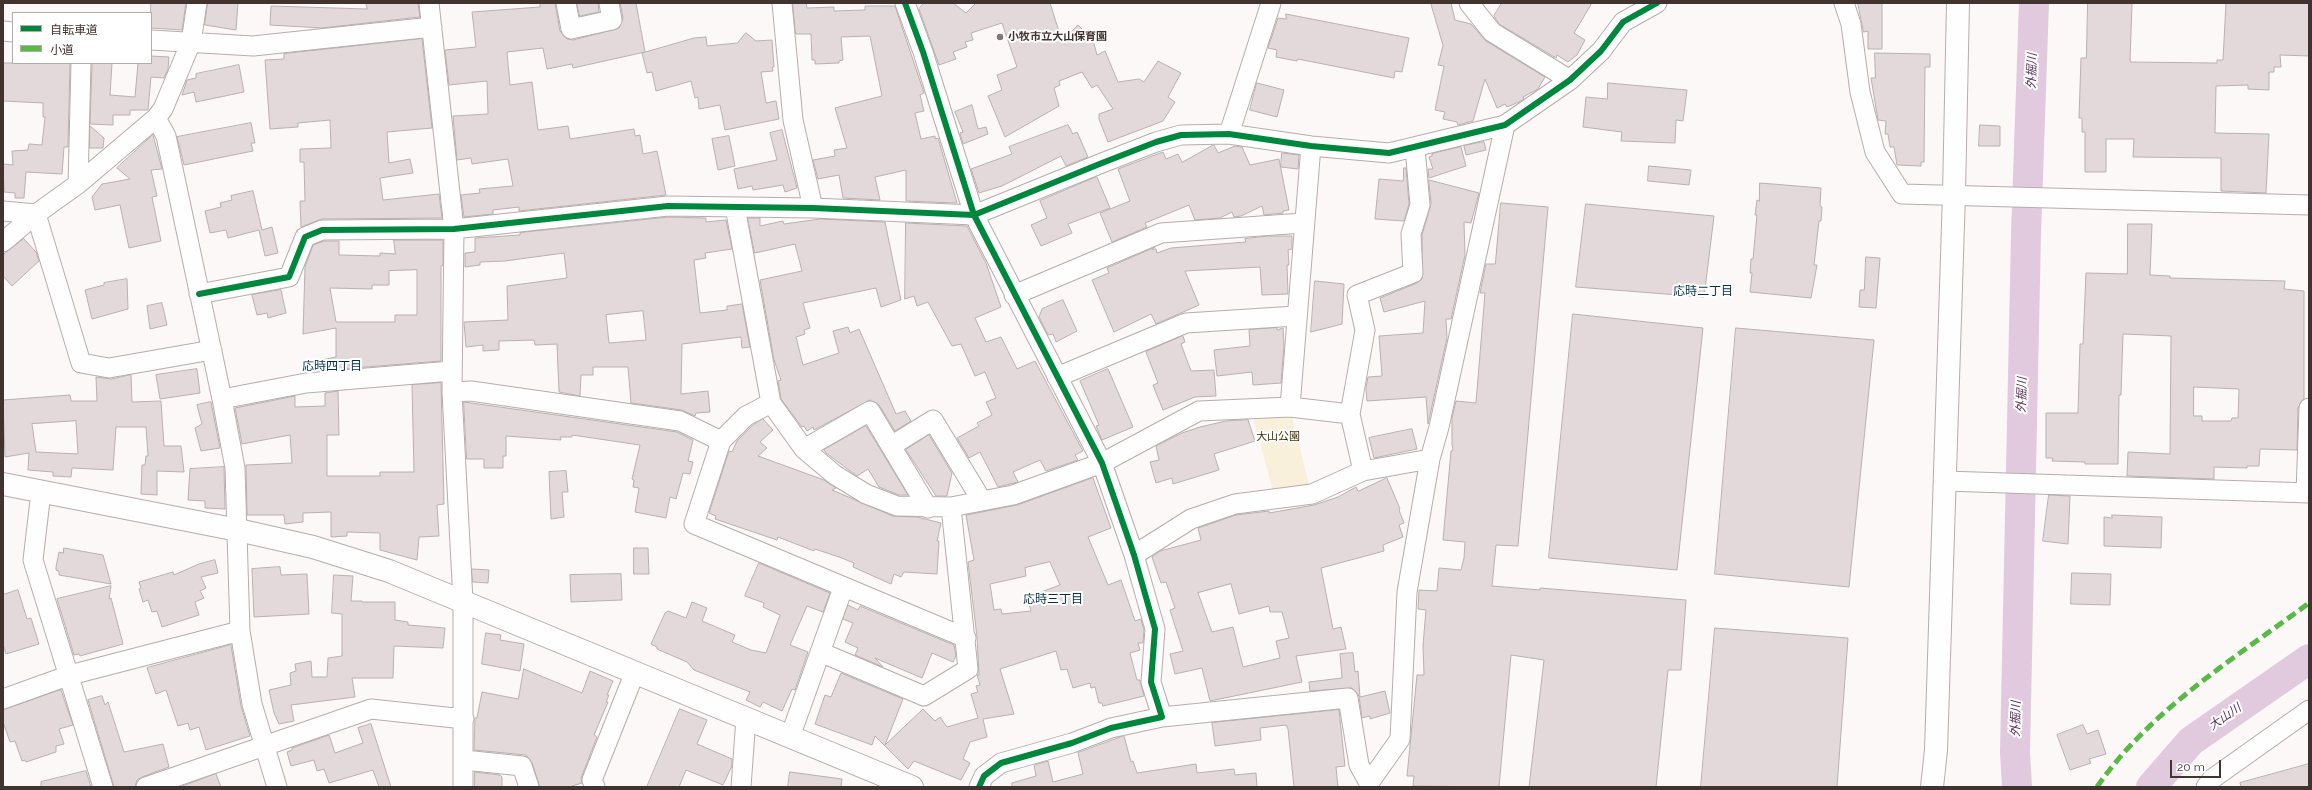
<!DOCTYPE html>
<meta charset="utf-8">
<style>
body{margin:0}
#map{position:relative;width:2312px;height:790px;overflow:hidden;background:#fcf8f7;font-family:Raleway,"Noto Sans JP",sans-serif}
canvas{display:block}
.frame{position:absolute;inset:0;border:4px solid #413330;pointer-events:none}
.legend{position:absolute;left:12px;top:12px;width:140px;height:52px;box-sizing:border-box;background:#fff;border:1px solid #b3adac;margin:0;padding:5px 7px;list-style:none;font-size:12px;color:#413330}
.legend li{display:flex;align-items:center;gap:8px;height:20px}
.legend b{width:20px;border:1px solid #b3adac}
.scale{position:absolute;left:2170px;top:760px;width:51px;height:18px;box-sizing:border-box;border:2px solid #413330;border-top:0;padding-left:5px;font-size:12px;line-height:14px;white-space:nowrap;color:#413330;-webkit-text-stroke:3px #fff;paint-order:stroke}
</style>
<div id="map">
<canvas width="2312" height="790"></canvas>
<div class="frame"></div>
<ul class="legend">
<li><b style="height:5px;background:#00873e"></b>自転車道</li>
<li><b style="height:5px;background:#58b947"></b>小道</li>
</ul>
<div class="scale">20 m</div>
</div>
<script>
const context = document.querySelector('canvas').getContext('2d');
context.lineJoin = 'round';
function fill(path, color) {
  context.fillStyle = color;
  context.fill(path, 'evenodd');
}
function strokePath(path, color, width, dash) {
  context.strokeStyle = color;
  context.lineWidth = width;
  context.lineCap = dash ? 'butt' : 'round';
  context.setLineDash(dash || []);
  context.stroke(path);
}
function label(font, color, halo, rows, align = 'center') {
  context.font = font + ' Raleway,"Noto Sans JP",sans-serif';
  context.lineWidth = 4;
  context.setLineDash([]);
  context.textBaseline = 'middle';
  context.strokeStyle = halo;
  context.fillStyle = color;
  for (const [text, x, y, turn = 0] of rows) {
    context.save();
    context.translate(x, y);
    context.rotate((+turn || 0) * Math.PI / 180);
    context.textAlign = isNaN(turn) ? turn : align;
    if (halo) context.strokeText(text, 0, 0);
    context.fillText(text, 0, 0);
    context.restore();
  }
}
const green = new Path2D(`
 M1253,417H1292L1310,489L1274,495Z`);
const river = new Path2D(`
 M2017,787L2015,752L2026,234L2034,3
 M2151,787L2191,741L2309,659`);
const building = new Path2D(`
 M151,3H186L182,30L151,28Z
 M208,3H238L236,30L205,25Z
 M366,3H418L420,17L322,28L270,25L271,6L367,9Z
 M540,3H555L560,31L567,39L573,40L619,28L623,18L620,3H636L645,52L573,68L572,64L547,69L543,48L507,52L510,85L532,82L538,130L568,126L570,139L634,129L635,136L640,135L643,154L657,151L666,195L519,211V207L493,210V214L464,217L461,195L480,193L479,189L513,186L508,159L472,164L471,158L457,160L453,116L488,114L487,81L449,85L445,50L476,47L472,12L540,7Z
 M577,3H598L599,12L580,16Z
 M793,3H806L807,8L834,7V11L865,10V6H895L924,93L920,95L924,111L915,113L921,139L935,136V139L938,138L957,203L906,201V170L875,177L880,200L843,198L839,175L818,179L813,160L835,156L834,150L847,148L835,108L882,96L870,36L841,37L843,60L839,61V63L815,64V60H812L811,34H796Z
 M924,3H953L966,13L976,3H1050L1062,41L1078,25L1093,40L1097,55L1105,51L1118,82L1139,79L1144,82L1158,61L1181,73L1168,97L1175,102L1163,121L1108,142L1099,119V114L1113,109L1097,85L1092,88L1082,72L1059,81L1060,85L1054,88L1059,106L1005,137L988,96L1002,90L997,75L1017,67L1002,23L971,33L973,40L965,42L967,47L953,52L956,59L939,65L919,9Z
 M1431,3H1451L1455,20L1471,24L1486,41L1545,77L1538,89L1523,97L1524,99L1519,102L1507,107L1505,104L1497,108L1485,79L1473,121L1458,125L1457,122L1443,119L1445,112L1435,110L1444,66L1438,65L1443,46Z
 M1502,3H1592L1574,33L1585,40L1577,55L1568,62L1557,55L1556,58L1499,24L1494,16Z
 M1858,3H1882V49H1868V31L1864,32Z
 M2088,3H2132L2130,62L2217,63V60H2223L2226,3H2309V56L2280,55L2281,67H2274V72H2269V90L2248,89V85L2216,86L2215,133L2269,134L2266,193L2221,191V158L2133,157L2134,139H2106V172H2085V132H2082V118H2079L2081,58H2086Z
 M1286,14L1409,38L1402,72L1395,71L1394,78L1298,59L1297,61L1276,57L1277,50L1268,48L1278,18L1286,19Z
 M746,33L756,41L772,40L774,67H772L773,71L761,72L766,103L776,101L779,119L725,130L720,105L699,109L698,97L695,98L691,81L656,91L652,72L647,73L642,53L694,38L706,37L707,46L737,43Z
 M422,39L432,128L387,132L389,163L410,159L413,173L380,178L383,200L439,194L442,218L322,219L301,227L300,201H305L304,162H300V149L331,148L330,120L298,123V127L270,129L265,60L284,59V54Z
 M1875,53L1930,54V67H1925L1924,162H1921V166L1897,165L1894,147H1890L1888,134H1885L1886,121L1878,120L1871,78H1875Z
 M151,56L169,57L168,69L164,78L151,77L148,110H130V115H113V125L90,124L92,63H112L110,95L135,97L138,63H151Z
 M3,63H70L68,147H64L62,174L26,172L24,198H15V193L4,192L3,164L13,165L12,151L28,150L29,144L42,145L45,117H43V103L3,101Z
 M239,65L244,92L196,102L194,92L182,95L187,80L196,78V74Z
 M1257,83L1284,90L1277,117L1250,110Z
 M1608,83L1687,90L1683,121L1676,120L1675,143L1621,141L1622,132L1583,127L1586,97L1607,99Z
 M972,105L978,129L986,127L988,134L963,144L960,133L963,132L955,112Z
 M251,123L255,143H251L253,151L184,165L177,137Z
 M1068,125L1073,134L1077,132L1088,157L1066,166L1061,156L1002,186L979,193L971,169L1012,154L1009,147Z
 M1980,125L2000,126V146H1979Z
 M90,126L104,138L103,148H90Z
 M782,130L797,188L785,192L783,185L753,190L752,186L738,189L734,169L777,160L770,133Z
 M153,135L162,169L151,170L157,196L152,197L161,241L129,248L120,205L95,210L92,197L102,184L130,179L117,168Z
 M729,136L735,166L718,170L712,139Z
 M1484,142L1486,150L1466,155L1464,146Z
 M1214,145L1218,153L1235,146L1242,147L1250,165L1279,159L1289,210L1283,211V213L1264,215L1262,206L1241,216L1234,217L1232,212L1220,218L1195,220L1189,205L1145,223L1147,227L1112,242L1100,213L1130,201L1118,169L1163,152L1166,159L1178,154L1182,162Z
 M1461,147L1466,166L1429,178L1428,169H1433L1429,157L1432,156V154Z
 M1282,153L1299,155L1298,169L1281,167Z
 M1649,166L1691,170L1689,185L1648,181Z
 M1404,168H1406L1409,204L1404,221L1375,219L1379,179L1403,181Z
 M1097,177L1110,208L1068,224L1072,233L1041,246L1031,225L1047,218L1040,201Z
 M1429,180L1479,193L1471,223L1464,222L1465,255L1451,319H1446L1447,338L1428,424L1426,397L1367,401L1366,388L1368,377L1382,376L1379,336L1423,333L1425,301L1384,312L1380,298L1417,283L1422,279V235L1431,204Z
 M1760,183L1821,188L1820,206L1822,207L1821,221H1819L1814,265H1817L1811,298L1750,292L1752,273H1750L1751,259H1753L1757,215H1755L1757,200L1759,201Z
 M253,191L262,230L272,227L278,253L265,256L259,230L228,238L226,230L210,233L205,211L221,207L220,203L232,200L231,196Z
 M1501,203L1548,207L1518,546L1496,545L1492,586L1540,590V588L1686,600L1681,670H1668L1656,787H1529L1544,660L1511,655L1499,787L1413,786L1414,776H1407L1417,675H1424L1423,645L1426,610L1418,609L1419,590L1437,591L1439,568L1461,570L1464,558L1465,542L1443,540L1451,451L1453,450L1452,444V418L1456,401L1476,403L1485,293H1480L1486,264H1495Z
 M1586,204L1714,216L1704,297L1576,287Z
 M669,217L706,218V222L726,220L732,249L705,253L706,258L694,260L700,313L727,310V306L742,304L750,347L742,348L741,337L682,344L681,394L708,391L710,412L696,413L695,416L682,410L631,403L628,367H593V375H581L580,396L559,392L557,344L535,345L534,340L499,341V350L483,351V345L466,347L464,322L508,320L507,286L567,278L564,253L505,261L480,262V265L465,267V253L475,252V238L520,235V233ZM643,311L646,340L609,343L606,315Z
 M748,218H760V226L783,221L784,224L820,219L885,222L901,300L881,307L876,288L803,303L810,328L804,330L805,334L796,337L803,365L839,353L833,331L848,327L850,333L859,329L896,414L905,411L911,421L895,431L879,405L870,400L814,430L813,427L807,431L804,426L802,427L781,399L778,381L781,380L774,360L760,280L802,271L795,244L755,253Z
 M906,223L967,226L986,263L1001,307L975,318L986,342L1001,337L1017,369L1035,361L1083,451L1075,455L1078,460L1046,471L1040,460L1013,472L1018,482L998,487L980,452L969,458L957,438L979,426L977,423L992,415L986,402L996,398L985,372L975,376L961,344L952,346L928,302L917,306L914,296L905,299Z
 M2128,224H2152L2150,275L2170,276V278L2285,281L2284,289L2304,291V398L2298,408L2297,450L2260,449L2259,466H2247V468L2214,467V479L2127,476L2128,452L2170,454L2171,336L2123,334L2121,395H2119L2118,464H2085V462L2052,461L2053,458H2046V413H2078L2080,344H2083L2086,273L2127,274ZM2194,387L2239,389L2238,418H2232L2231,421H2202V416H2194Z
 M1269,236H1292V249L1288,250L1289,265H1287L1288,294L1262,295L1260,267L1185,271L1199,305L1156,324L1151,314L1114,332L1092,280L1109,273L1107,268L1155,247L1152,249H1156L1157,253L1171,248L1246,242L1245,239Z
 M24,239L36,252L39,261L12,286L3,276V255Z
 M394,240H443V265L441,266V361L303,372L302,364L336,357V328L303,334L305,267L313,245L324,241H339V255L380,256V253L395,254ZM417,270V315H395V322H336L330,288L372,289V285H389V271Z
 M1866,257L1880,258L1876,308L1859,307L1860,290H1864Z
 M127,279L128,309L92,319L85,290L104,285V283Z
 M1315,281L1344,284L1342,324L1311,332Z
 M281,290L286,313L268,318L267,313L257,315L252,295Z
 M1063,300L1077,331L1056,342L1053,334L1048,335L1039,317L1042,309Z
 M162,303L167,325L150,329L147,306Z
 M1573,314L1703,328L1677,570L1549,558Z
 M1277,328V330L1283,328L1284,346L1281,383L1253,385L1252,372L1217,376L1214,350L1250,346L1249,330Z
 M1736,328L1874,340L1849,587L1715,574Z
 M1183,336L1185,342L1181,344L1191,371L1214,370L1216,396L1195,397L1163,410L1153,385L1158,383L1146,352Z
 M197,369L200,393L160,399L156,375Z
 M1108,369L1133,427L1102,440L1096,426L1099,425L1080,381Z
 M131,375L132,402L161,401L164,446H181L184,472L157,471V495L141,494L142,465H145L146,456H148L146,427H116L113,470L72,468L71,477L53,476V472L28,470L29,453L5,457L3,400L70,395L71,401H97L96,377L111,379ZM76,421L78,454L36,452L32,424Z
 M441,383L444,504L437,505L439,536L419,537L417,560L380,550V533L347,532V536L331,537V512L303,513V522L285,524L284,515H247L246,465L292,463L290,435L242,444L235,408L295,396V407L325,406V393L338,391L339,435H327V476H380V472H414L412,385Z
 M211,402L220,448L201,451L195,428L202,424L197,405Z
 M464,402L677,432L693,440L688,461L693,462L690,474L683,473L676,499L670,497L666,518L635,512L639,488L633,487L634,480L632,479L640,445L572,435V437H560L561,440L506,436V456H503V468H484V459H467Z
 M763,419L773,430L760,442L767,448L758,456L824,480L836,488L832,490L893,516L917,517L941,523L937,541H939L937,574L904,572L901,577L894,574L891,584L853,567L854,563L839,557L815,549L814,551L778,537L777,540L715,519L716,516L709,513L729,451L732,452L737,441L753,425Z
 M1248,420L1255,441L1214,454L1219,470L1173,484L1172,478L1156,483L1150,462L1159,460L1156,446L1182,433L1200,427L1226,421Z
 M866,426L908,495H899L879,487L868,469L857,476L826,453L824,450Z
 M1412,429L1417,449L1374,458L1369,438Z
 M929,435L952,473L947,496H936L906,450Z
 M224,467L225,509L205,508V501L188,500L190,469Z
 M566,471L568,492H562L564,517L551,519L549,472Z
 M1093,478L1111,528L1088,537L1108,585L1121,580L1135,621L1141,619L1144,630L1143,643H1138L1140,650L1130,653L1137,680H1140L1144,696L1103,706L1102,703H1099L1095,687L1091,688L1090,683L1073,688L1067,669L1061,670L1056,651L1000,669L1014,714L983,719L987,737L970,742L963,759L970,763L961,780L914,761L908,769L875,736L872,745L815,724L825,695L831,697L841,673L903,699L885,745L923,709L935,721L940,717L947,727L978,718L971,694L978,692L976,686L980,685L977,675H979L977,637L968,562L974,560L966,515L1017,505ZM1050,562L1060,585L1027,597L1031,611L1002,614L1001,609L994,610L990,584L1026,576L1025,568Z
 M1387,478L1400,509L1399,510L1404,523L1399,525L1403,537L1383,545L1384,551L1321,568L1333,629L1341,627L1346,649L1296,656L1302,682L1210,701L1202,668L1175,674L1170,654L1183,651L1170,610L1175,608L1166,582L1161,583L1152,557L1160,551L1201,540L1198,528L1236,515L1269,511V513L1314,505L1338,497L1356,487L1358,491ZM1231,584L1239,614L1269,606L1270,612H1282L1289,638L1276,641L1280,658L1243,667L1233,627L1212,632L1198,593Z
 M2049,495L2070,496L2068,544L2043,541Z
 M2112,515L2162,517L2161,548L2104,546V517L2112,518Z
 M64,548L103,555L111,584L59,575V571L56,570V567L59,552L63,553Z
 M634,548H648L649,574H634Z
 M215,560L218,573L201,577L206,588L200,591L204,598L195,602L199,615L162,627L157,611L152,612L148,600L143,602L139,589L141,588L139,582L173,572L174,575L199,564Z
 M759,563L830,593L823,612L807,606L790,645L808,652L795,690L792,689L782,711L763,702L760,707L746,700L750,692L694,670L687,662L657,649V647L651,644L665,613L668,611L686,618L692,602L707,608L702,621L735,635L732,642L751,650L766,653L780,615L763,607L764,603L745,596Z
 M280,567L281,575L307,574L309,614L254,617L252,569Z
 M472,569L489,570L488,583L473,582Z
 M2072,573L2111,574L2110,605L2071,604Z
 M621,574L622,600L571,602L570,575Z
 M334,575L353,576L351,601H362V602H395V620L408,622V625L445,628L443,648L394,646L393,678H352L355,697L291,705L294,721L279,724L274,713L269,690L291,685L290,673L296,671L295,664L311,661L312,677H327L328,658L342,656V614L332,613Z
 M111,586L109,599L111,598L123,644L80,656L79,654L74,655L57,599Z
 M18,590L27,619L31,618L39,644L6,654L3,644V595Z
 M848,605L858,610L860,606L954,645L956,656L953,662L932,653L922,678L875,658L883,667L855,655L858,648L845,642L853,623L843,619Z
 M1715,628L1848,638L1837,787H1701Z
 M486,633L501,635L500,640L524,644L520,671L482,664Z
 M231,645L241,706L250,736L206,750L199,727L190,730L188,723L178,726L166,690L156,694L147,668Z
 M1353,653L1355,672L1358,671L1360,697L1385,691L1390,713L1370,719V716L1362,718L1359,696L1352,688L1310,691L1309,682L1342,678L1340,654Z
 M524,669L582,693L590,671L613,681L607,695H609L606,702H608L594,735L597,737L581,778L582,783L569,787H540L532,763L526,755L474,750L475,718H477L482,692L518,699Z
 M61,690L73,725L59,729L64,744L56,746V752L26,762L25,760L22,761L15,741L10,742L3,722V710Z
 M102,696L105,705L108,702L124,752L163,744L169,767L142,777L137,780L135,787H114L88,700Z
 M680,709L707,720L697,744L732,759V766L723,785L686,770L679,787H647Z
 M1339,710L1345,766L1336,767L1338,787H1294L1288,729L1286,725L1260,728L1261,740L1215,746L1212,723Z
 M371,724L391,787H379L373,770L329,783L324,769L317,771L314,760L291,766L287,752L292,750V748L329,735L335,753L363,743L358,728Z
 M2083,725L2087,734L2098,730L2106,754L2089,759L2091,763L2070,770L2057,735Z
 M1124,736L1131,762L1133,761L1137,773L1196,764L1197,773L1234,769L1235,775L1256,773L1257,787H1012V783L1036,776L1034,765L1048,761L1053,782L1083,774L1078,753Z
 M2309,764V787H2241L2240,783Z
 M86,771L91,787H41V782Z
 M475,772L500,775L502,777V787H475Z
 M790,772L842,779L841,787H788Z
 M216,774L221,787H180Z`);
const minor = new Path2D(`
 M429,3L454,229L452,392L463,601V787
 M566,3L571,29L612,20L609,3
 M782,3L793,120L813,208
 M905,3L923,52L974,215L1102,463L1134,555L1155,629L1151,682L1162,717L1111,728L1072,743L1001,763L984,776L979,787
 M1469,3L1492,32L1570,80
 M1844,3L1851,24L1860,92L1875,152L1902,194L2309,205
 M3,31L13,32
 M151,40L253,46L432,27
 M156,118L166,136L222,399L235,468L240,631L252,704L277,787
 M1229,134L1271,3
 M78,184L81,63
 M735,207L771,403L804,449L835,475L866,494L897,506L951,507L1013,495L1102,463L1199,411L1290,407L1350,414
 M3,211L36,214L81,363L109,368L212,350
 M3,242L36,214L78,184L156,118L163,109L191,42L197,3
 M199,294L289,277L305,237L322,230L454,229L668,206L813,208L974,215L1102,163L1156,142L1181,135L1229,134L1311,146L1389,153L1505,125L1570,80L1601,51L1623,22L1657,3
 M1014,295L1161,233L1303,223
 M1057,377L1186,323L1296,316
 M452,392L471,391L680,421L721,441
 M222,399L306,383L452,371
 M771,403L746,416L721,441L694,524L966,638
 M1290,407L1311,146
 M891,446L933,420L982,501
 M804,449L870,411L928,508
 M1363,471L1350,414L1365,330L1357,295L1413,273L1411,234L1420,205L1415,148
 M1945,481L2309,493
 M41,492L33,560L103,787
 M2306,493L2309,408
 M1134,555L1191,519L1235,504L1312,494L1363,471L1430,459
 M820,652L924,696L968,669L951,507
 M3,699L70,675L240,631
 M1162,717L1348,698L1359,765L1369,783
 M790,737L843,588
 M464,760L522,766L529,787
 M146,787L371,709L464,719
 M595,787L592,780L635,672
 M741,787L746,718
 M1369,787V783L1400,739L1407,592L1430,459L1439,427L1505,125
 M2206,787L2212,779L2309,710`);
const tertiary = new Path2D(`
 M3,484L238,530L313,547L389,571L912,787
 M1932,787L1936,750L1954,194L1958,3`);
const quiet = new Path2D(`
 M2097,787C2150,710 2235,658 2309,603`);
const cycleway = new Path2D(`
 M905,3L923,52L974,215L1102,463L1134,555L1155,629L1151,682L1162,717L1111,728L1072,743L1001,763L984,776L979,787
 M199,294L289,277L305,237L322,230L454,229L668,206L813,208L974,215L1102,163L1156,142L1181,135L1229,134L1311,146L1389,153L1505,125L1570,80L1601,51L1623,22L1657,3`);
const markers = [
 [1000,37,4,"#827876"]
];
const poiNames = [
 ["小牧市立大山保育園",1008,37]
];
const parkNames = [
 ["大山公園",1278,437]
];
const waterNames = [
 ["外掘川",2032,71,-88],
 ["外掘川",2022,395,-88],
 ["大山川",2225,717,-35],
 ["外掘川",2016,719,-89]
];
const neighbourhoodNames = [
 ["応時二丁目",1703,291],
 ["応時四丁目",332,366],
 ["応時三丁目",1053,599]
];
fill(green, '#f8f0da');
strokePath(river, '#e1cade', 30);
fill(building, '#e3d9db');
strokePath(building, '#b9b0b2', 1);
strokePath(minor, '#b6adac', 21);
strokePath(tertiary, '#b6adac', 24);
strokePath(minor, '#fffefe', 19);
strokePath(tertiary, '#fffefe', 22);
strokePath(quiet, '#58b947', 5, [10, 5]);
strokePath(cycleway, '#00873e', 6);
for (const [x, y, r, color] of markers) {
  const dot = new Path2D();
  dot.arc(x, y, r, 0, 2 * Math.PI);
  context.fillStyle = color;
  context.fill(dot);
  strokePath(dot, '#fff', 1.5);
}
label('bold 11px', '#413330', '#fff', poiNames, 'left');
label('11px', '#403400', '#fff', parkNames);
label('italic 12px', '#5a315a', '#fff', waterNames);
label('12px', '#003145', '#fff', neighbourhoodNames);
</script>
